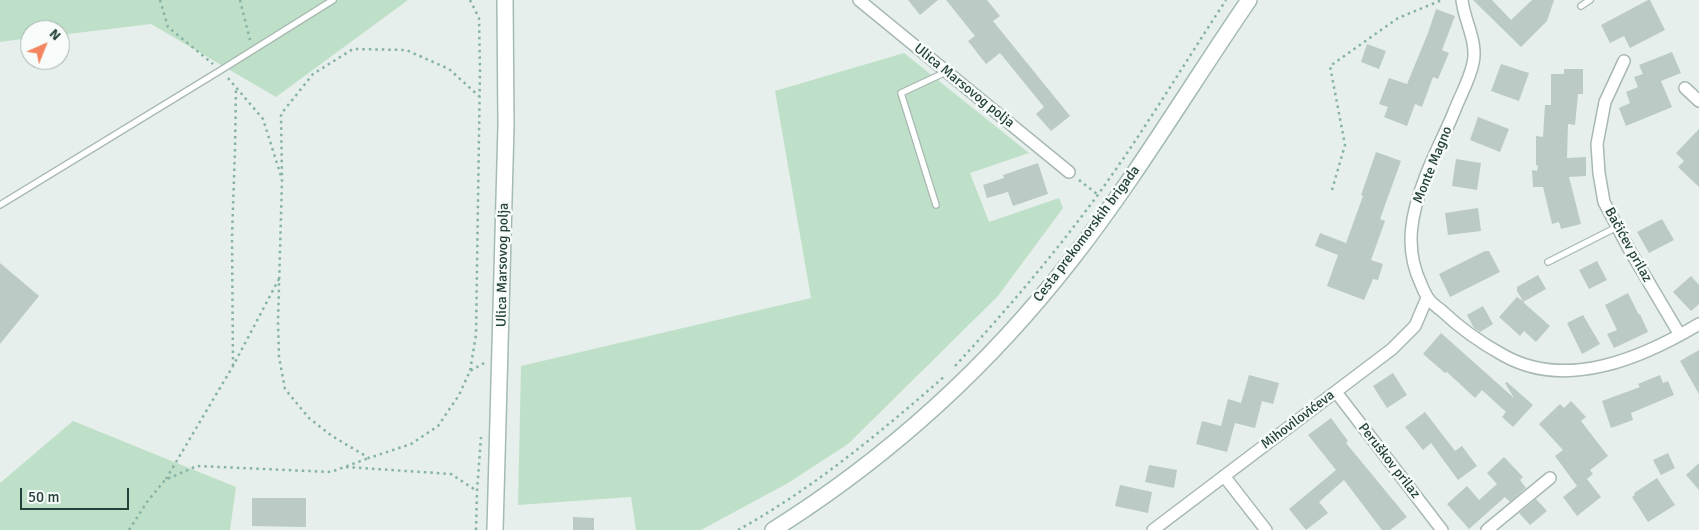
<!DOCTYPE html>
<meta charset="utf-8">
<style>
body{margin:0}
#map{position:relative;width:1699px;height:530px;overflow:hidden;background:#e6efeb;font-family:Signika,sans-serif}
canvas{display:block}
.north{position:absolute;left:20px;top:20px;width:50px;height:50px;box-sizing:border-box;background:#f7fbf9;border:1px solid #a3b1ad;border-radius:50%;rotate:44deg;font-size:14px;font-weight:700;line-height:20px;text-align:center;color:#24423a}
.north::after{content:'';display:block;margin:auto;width:18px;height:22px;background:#f4845f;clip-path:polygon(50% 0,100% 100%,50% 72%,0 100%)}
.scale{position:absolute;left:20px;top:488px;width:109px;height:22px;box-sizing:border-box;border:2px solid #24423a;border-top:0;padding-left:6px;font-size:15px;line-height:18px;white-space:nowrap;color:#24423a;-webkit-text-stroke:4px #f7fbf9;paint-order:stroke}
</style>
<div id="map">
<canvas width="1699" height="530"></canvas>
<div class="north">N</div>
<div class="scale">50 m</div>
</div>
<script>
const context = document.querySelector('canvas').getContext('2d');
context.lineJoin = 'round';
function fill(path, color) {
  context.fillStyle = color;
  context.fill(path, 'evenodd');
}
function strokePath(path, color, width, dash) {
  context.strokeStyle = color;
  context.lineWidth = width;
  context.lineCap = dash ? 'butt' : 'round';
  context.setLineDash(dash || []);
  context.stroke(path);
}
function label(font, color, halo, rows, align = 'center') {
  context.font = font + ' Signika,sans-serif';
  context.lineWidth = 5;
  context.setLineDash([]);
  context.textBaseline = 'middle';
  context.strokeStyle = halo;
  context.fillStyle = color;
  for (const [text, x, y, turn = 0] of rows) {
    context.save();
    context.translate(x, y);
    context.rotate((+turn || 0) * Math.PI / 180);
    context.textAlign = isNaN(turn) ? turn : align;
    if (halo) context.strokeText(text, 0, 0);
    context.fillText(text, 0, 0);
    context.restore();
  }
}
const green = new Path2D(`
 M0,0H408L276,97L151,24L60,35V30H30V38L0,42Z
 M904,53L1029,153L970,173L989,222L1059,198L1063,208L998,296L848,444L788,483L701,530H636L631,497L518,505L521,366L811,298L775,91Z
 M73,421L236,487L230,530H0V483Z`);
const building = new Path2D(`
 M908,0H938L920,15Z
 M946,0H987L1000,16L993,21L1070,116L1051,131L1036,114L1044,107L1000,53L986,64L968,41L975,36Z
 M1473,0H1492L1511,20L1532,0H1554L1547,21L1521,47Z
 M1648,0H1650L1665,30L1630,48L1624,36L1610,43L1601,25Z
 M1436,9L1455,16L1442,50L1449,53L1438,79L1433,77L1422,107L1415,104L1407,126L1384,117L1388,107L1379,104L1389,78L1407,84L1428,33Z
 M1367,44L1386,51L1379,69L1361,62Z
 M1672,52L1681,73L1661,81L1672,107L1626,126L1619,108L1630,103L1626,92L1638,87L1634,77L1643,74L1639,65Z
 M1501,64L1529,73L1519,101L1491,91Z
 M1564,69H1583V94H1578L1575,125L1568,124L1567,158L1586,157V176L1569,177L1581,224L1561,229L1559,222L1552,224L1543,187H1533L1532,170L1537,171L1538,166L1536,165V136L1543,137L1545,105H1551V74H1564Z
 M1478,117L1509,129L1500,152L1470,140Z
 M1699,129V187L1678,167L1684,161L1676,153Z
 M1376,152L1401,161L1380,219L1385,221L1371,260L1383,264L1378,280L1373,279L1364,300L1327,286L1338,255L1315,246L1320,233L1346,243L1363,196L1361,195Z
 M1456,159L1481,163L1477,190L1452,186Z
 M1038,163L1048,194L1013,206L1008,192L987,198L983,185L1004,178L1003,175Z
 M1478,208L1481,231L1448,235L1445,213Z
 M1662,219L1674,240L1649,253L1637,232Z
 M1485,251H1489L1500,272L1450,297L1439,274Z
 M1597,261L1607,280L1589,289L1579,270Z
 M0,263L39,296L0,344Z
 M1538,275L1546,289L1523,302L1550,326L1536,342L1524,331L1520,336L1499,317L1517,297L1523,301L1517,291V287Z
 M1691,276L1699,285V304L1691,311L1673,292Z
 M1628,293L1639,315L1640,314L1648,332L1614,348L1607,334L1617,330L1605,305Z
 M1483,306L1493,324L1480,332L1474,328L1467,315Z
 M1583,315L1600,344L1582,354L1567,323Z
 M1441,333L1514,398L1505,383L1507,382L1533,405L1513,427L1502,417L1506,412L1482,390L1475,398L1447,372L1445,373L1423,354Z
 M1699,350V394L1680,361Z
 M1393,373L1407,395L1387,408L1373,386Z
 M1249,375L1279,383L1273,404L1262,401L1255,428L1235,423L1227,452L1196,444L1202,421L1221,426L1228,399L1241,403Z
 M1660,375L1663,383L1668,381L1674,395L1631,413L1633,420L1611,428L1602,401L1640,387L1638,384Z
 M1571,401L1586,417L1581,421L1608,456L1590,470L1593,474L1587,479L1601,497L1577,516L1563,497L1577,486L1555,456L1563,450L1539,424L1560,404L1564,408Z
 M1425,412L1455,451L1462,446L1477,466L1458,480L1431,443L1423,450L1405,427Z
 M1331,418L1348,441L1346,443L1407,517L1390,530H1382L1344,480L1319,502L1328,513L1306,530L1289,509L1336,470L1308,435Z
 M1668,453L1675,468L1661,475L1653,460Z
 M1504,457L1523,477L1520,480L1526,488L1510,502L1505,497L1469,529L1447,504L1467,486L1479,500L1497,484L1487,473Z
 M1699,463V490L1686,475Z
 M1149,465L1177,470L1174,488L1145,482Z
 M1657,478L1675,505L1648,522L1632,497L1635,495L1634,493Z
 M1120,485L1152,492L1148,513L1115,506Z
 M252,498H306V527L252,526Z
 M1536,499L1547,511L1530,525L1519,513Z
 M573,517L594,518V530H573Z`);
const path = new Path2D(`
 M160,0L168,27L213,64
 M240,0L250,40
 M470,0L479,18L480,69L476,335L470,371
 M228,78L263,119L281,176
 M480,97L449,69L406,50L353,49L313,74L281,114L282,180L278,322L279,357L285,389L309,418L332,436L369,458L411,444L438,426L459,395L470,371L486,362
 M1079,180L1097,194
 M1332,190L1345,145L1330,66L1398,18L1442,0
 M233,366L232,237L235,149L236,87
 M955,366C1004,313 1051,258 1094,200C1141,136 1182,67 1226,0
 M346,467L451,474L477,491
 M166,479L233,366L280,277
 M129,530L147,502L165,480L197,466L331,472L369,458
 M476,530L477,491L481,437
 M738,530C814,488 881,432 946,375`);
const lane = new Path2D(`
 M1581,6L1590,0
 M0,205L221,70L333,0
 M936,205L901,93L946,72
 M1548,262L1617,227`);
const street = new Path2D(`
 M859,0L1069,172
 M1462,0C1464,20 1478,42 1473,63C1470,79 1460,96 1454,112C1445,134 1433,156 1425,178C1411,214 1404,248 1421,284C1423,289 1425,294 1428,298C1431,303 1437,307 1442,311C1460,328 1481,343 1503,355C1566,391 1642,358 1699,324
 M1624,61L1605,102L1597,144L1599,173L1604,202L1629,249L1680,335
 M1685,88L1699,101
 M1336,392L1442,530
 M1224,476L1266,530
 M1153,530L1392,349L1415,326L1427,298
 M1487,530L1550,478`);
const secondary = new Path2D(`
 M495,530L506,126L505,0
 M773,530C889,457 988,367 1072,259C1136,177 1190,86 1249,0`);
const streetNames = [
 ["Ulica Marsovog polja",964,86,39],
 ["Monte Magno",1433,165,-68],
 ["Cesta prekomorskih brigada",1087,234,-53],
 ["Bačićev prilaz",1628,245,61],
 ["Ulica Marsovog polja",503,265,-89],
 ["Mihovilovićeva",1298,420,-37],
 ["Peruškov prilaz",1389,461,52]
];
fill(green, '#bfe0c8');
fill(building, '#bbcac4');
strokePath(lane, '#a8b8b2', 8);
strokePath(street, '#a8b8b2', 14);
strokePath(secondary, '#a4bbb3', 18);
strokePath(path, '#86b3a5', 2.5, [2.5, 4]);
strokePath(lane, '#fff', 5.5);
strokePath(street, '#fff', 11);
strokePath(secondary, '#fff', 15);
label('14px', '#24423a', '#f7fbf9', streetNames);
</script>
